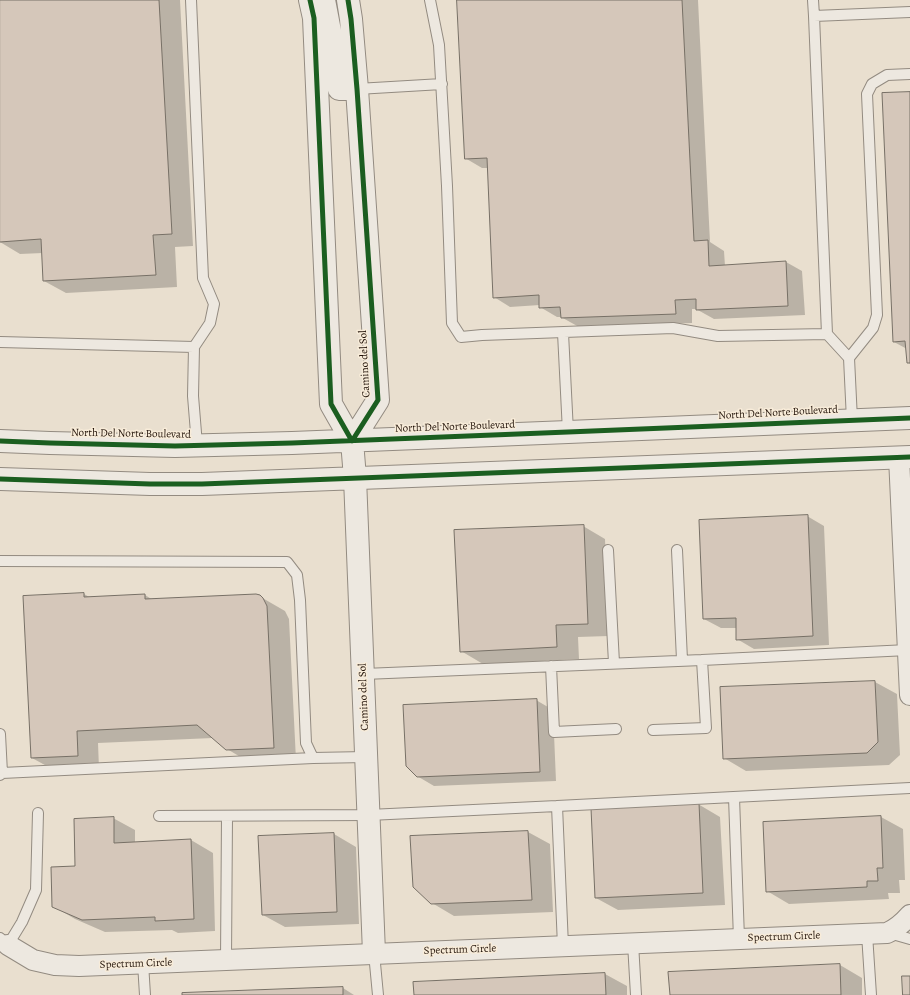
<!DOCTYPE html>
<style>
body{margin:0}
canvas{display:block;background:#e9dfcf}
</style>
<canvas width="910" height="995"></canvas>
<script>
const context = document.querySelector('canvas').getContext('2d');
context.lineJoin = 'round';
function fill(path, color) {
  context.fillStyle = color;
  context.fill(path, 'evenodd');
}
function strokePath(path, color, width, dash) {
  context.strokeStyle = color;
  context.lineWidth = width;
  context.lineCap = dash ? 'butt' : 'round';
  context.setLineDash(dash || []);
  context.stroke(path);
}
function label(font, color, halo, rows, align = 'center') {
  context.font = font + ' Alegreya,serif';
  context.lineWidth = 3;
  context.setLineDash([]);
  context.textBaseline = 'middle';
  context.strokeStyle = halo;
  context.fillStyle = color;
  for (const [text, x, y, turn = 0] of rows) {
    context.save();
    context.translate(x, y);
    context.rotate((+turn || 0) * Math.PI / 180);
    context.textAlign = isNaN(turn) ? turn : align;
    if (halo) context.strokeText(text, 0, 0);
    context.fillText(text, 0, 0);
    context.restore();
  }
}
const shadow = new Path2D(`
 M0,0H180L193,246L175,247L177,287L66,293L44,281L43,253L20,254L0,242Z
 M458,0H698L710,242L724,251L725,266L786,262L802,271L805,315L714,319L696,309H692V323L579,327L561,317H557L540,307V305L510,307L494,297L489,168H482L465,158Z
 M910,93V364L908,362L907,349L894,342Z
 M807,516L824,526L829,645L754,649L737,639V628H721L704,619Z
 M583,526L605,539L609,636L578,637L579,659L483,664L461,651Z
 M84,594L91,598L145,595L153,600L259,596L285,611L289,619L296,760L249,762L227,749L213,738L98,743L99,768L54,770L32,758Z
 M875,682L897,694L900,755L889,765L746,771L724,758Z
 M536,700L553,710L556,781L434,786L417,776Z
 M698,804L720,817L725,905L618,910L596,898Z
 M881,817L903,829L905,880H899L900,893H888L889,899L789,904L767,891Z
 M113,818L135,830V843L191,840L213,853L215,931L178,933L172,930L105,932L75,919L53,906Z
 M528,832L550,844L553,912L454,916L432,903L411,837Z
 M334,834L356,847L359,924L285,927L263,915Z
 M840,965L862,978V995H671Z
 M605,974L627,986V995H415Z
 M343,988L354,995H183Z`);
const building = new Path2D(`
 M0,0H159L172,234L153,235L156,275L43,281L41,239L0,242Z
 M457,0H682L694,241L708,240L709,266L786,261L788,306L696,310V299L675,300L676,314L561,318L560,307L539,308V295L493,298L487,158L465,159Z
 M910,92V363H907L905,341L893,342L882,93Z
 M808,515L813,636L736,640V618L703,619L699,520Z
 M584,525L588,624L556,625L557,647L460,652L454,530Z
 M84,593V597L145,594V599L256,594L260,595L263,598L267,606L274,748L226,750L197,725L77,731L78,756L31,758L23,596Z
 M875,681L878,742L867,753L723,759L720,687Z
 M537,699L540,772L417,777L406,766L403,705Z
 M699,803L703,893L595,898L591,808Z
 M881,816L883,868H877L878,881H867V887L766,892L763,822Z
 M114,817V843L191,839L194,919L155,921V917L82,920L52,907L51,867L75,866L74,819Z
 M528,831L532,900L431,904L413,887L410,836Z
 M334,833L337,912L262,915L258,836Z
 M840,964L841,995H670L668,972Z
 M605,973L606,995H414L413,982Z
 M902,976H910V995H903Z
 M343,987V995H182V993Z`);
const service = new Path2D(`
 M191,0L203,278L214,304L210,323L194,347
 M430,0L439,45L447,186L452,323L461,337L482,335L673,328L718,336L827,334
 M813,0L814,16
 M357,89L442,84
 M563,333L568,432
 M0,342L194,347L193,396L197,445
 M849,358L873,328L877,315L867,94L872,84L887,75L910,74
 M852,420L849,358L827,334L814,16L910,12
 M608,550L614,663
 M677,550L682,660
 M0,561L287,562L297,575L300,600L306,743L313,758L366,757
 M551,666L554,732L616,729
 M364,674L702,660L908,650
 M653,730L706,728L702,660
 M0,734L2,773L0,775
 M2,773L313,758
 M734,797L739,939
 M557,806L910,788
 M159,816L369,815L557,806L563,946
 M889,933L910,939
 M867,934L871,995
 M0,938L8,945L22,922L36,890L38,813
 M633,943L636,995
 M374,953L378,995
 M226,960L227,816
 M143,963L145,995`);
const minor = new Path2D(`
 M899,457L910,695
 M8,945L33,960L55,965L79,966L887,933C896,929 903,923 910,915`);
const tertiary = new Path2D(`
 M310,0L314,18L331,404L352,441L355,478L374,953
 M324,0L333,47L339,89H357
 M348,0L351,19L357,89L378,400L352,441
 M0,441L50,443L175,446L292,443L568,432L910,418
 M0,479L150,484H202L910,457`);
const cycleway = new Path2D(`
 M310,0L314,18L331,404L352,441L378,400L357,89L351,19L348,0
 M0,441L50,443L175,446L292,443L568,432L910,418
 M0,479L150,484H202L910,457`);
const streetNames = [
 ["Camino del Sol",365,364,-93],
 ["North Del Norte Boulevard",778,413,-3],
 ["North Del Norte Boulevard",455,427,-2],
 ["North Del Norte Boulevard",131,434,1],
 ["Camino del Sol",364,697,-92],
 ["Spectrum Circle",784,937,-2],
 ["Spectrum Circle",460,950,-2],
 ["Spectrum Circle",136,964,-2]
];
fill(shadow, '#0003');
fill(building, '#d5c7ba');
strokePath(building, '#777066', 1);
strokePath(service, '#938b81', 12);
strokePath(minor, '#938b81', 22);
strokePath(tertiary, '#938b81', 24);
strokePath(service, '#ede8e0', 10);
strokePath(minor, '#ede8e0', 20);
strokePath(tertiary, '#ede8e0', 22);
strokePath(cycleway, '#1b5e20', 5);
label('11px', '#221309', '#f8ecd9', streetNames);
</script>
